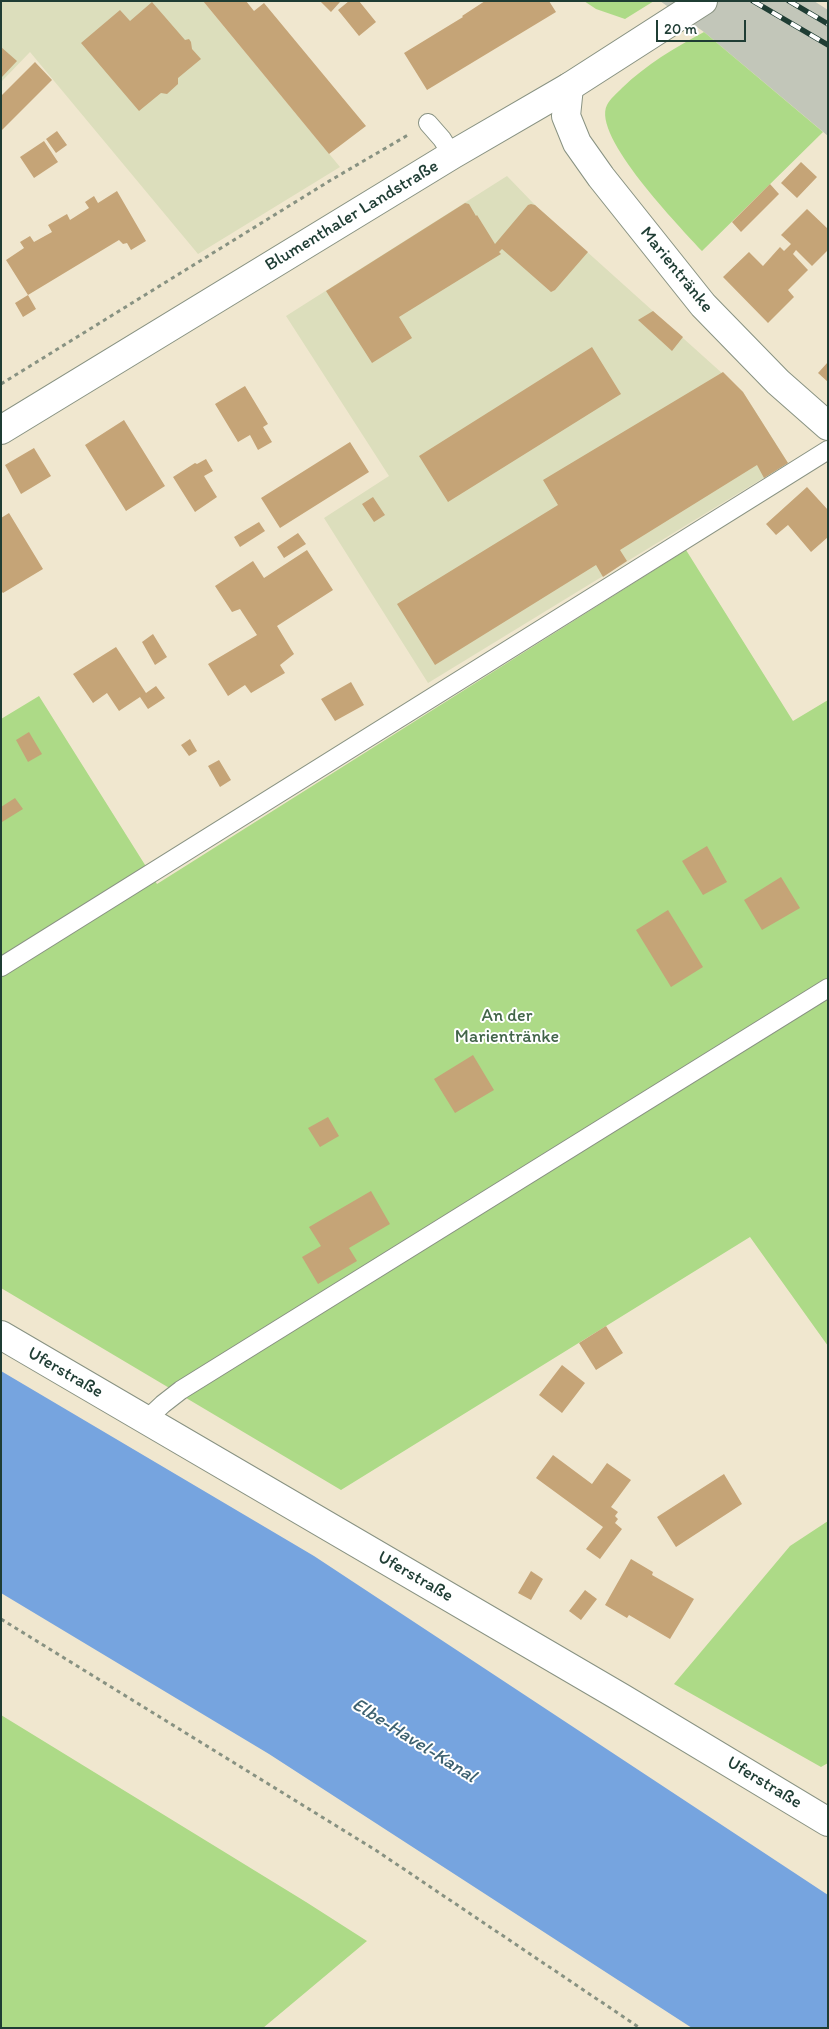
<!DOCTYPE html>
<meta charset="utf-8">
<style>
body{margin:0}
#map{position:relative;width:829px;height:2029px;overflow:hidden;background:#f0e7cf;font-family:Itim,sans-serif}
canvas{display:block}
.frame{position:absolute;inset:0;border:2px solid #1f3d34;pointer-events:none}
.scale{position:absolute;left:656px;top:20px;width:90px;height:22px;box-sizing:border-box;border:2px solid #1f3d34;border-top:0;padding-left:6px;font-size:15px;line-height:18px;white-space:nowrap;color:#1f3d34;-webkit-text-stroke:4px #fff;paint-order:stroke}
</style>
<div id="map">
<canvas width="829" height="2029"></canvas>
<div class="frame"></div>
<div class="scale">20 m</div>
</div>
<script>
const context = document.querySelector('canvas').getContext('2d');
context.lineJoin = 'round';
function fill(path, color) {
  context.fillStyle = color;
  context.fill(path, 'evenodd');
}
function strokePath(path, color, width, dash) {
  context.strokeStyle = color;
  context.lineWidth = width;
  context.lineCap = dash ? 'butt' : 'round';
  context.setLineDash(dash || []);
  context.stroke(path);
}
function label(font, color, halo, rows, align = 'center') {
  context.font = font + ' Itim,sans-serif';
  context.lineWidth = 4;
  context.setLineDash([]);
  context.textBaseline = 'middle';
  context.strokeStyle = halo;
  context.fillStyle = color;
  for (const [text, x, y, turn = 0] of rows) {
    context.save();
    context.translate(x, y);
    context.rotate((+turn || 0) * Math.PI / 180);
    context.textAlign = isNaN(turn) ? turn : align;
    if (halo) context.strokeText(text, 0, 0);
    context.fillText(text, 0, 0);
    context.restore();
  }
}
const built = new Path2D(`
 M2,1H203L340,167L198,254L30,52L1,82Z
 M507,176L535,205L743,392L788,463L428,683L324,518L389,476L286,316Z`);
const industrial = new Path2D(`
 M660,1H814L828,10V136L704,32Z`);
const green = new Path2D(`
 M584,1H654L625,19L596,9Z
 M704,32L823,132L702,251C681,228 591,136 607,105C610,99 617,93 622,88C647,64 674,48 704,32Z
 M686,550L793,721L828,700V1346L750,1237L341,1490L1,1288V719L39,696L157,884Z
 M828,1521V1763L821,1767L674,1684L790,1546Z
 M1,1715L306,1902L367,1941L263,2028H1Z`);
const water = new Path2D(`
 M1,1371L314,1556L828,1895V2028H692L269,1754L1,1593Z`);
const building = new Path2D(`
 M203,1H246L254,11L264,3L366,126L329,154Z
 M320,1H339L340,2L331,12Z
 M349,1H359L376,22L359,36L338,10Z
 M485,1H549L556,12L427,90L404,53L463,17L462,16Z
 M152,2L185,40L189,39L191,42L192,49L201,59L178,78V84L167,94L161,93L139,111L81,43L120,10L130,21Z
 M1,47L17,61L1,78Z
 M35,62L52,80L2,130L1,96Z
 M57,131L67,145L56,153L46,139Z
 M44,141L58,162L34,178L20,157Z
 M801,162L817,177L797,198L781,183Z
 M770,184L779,194L741,232L732,222Z
 M117,191L146,241L131,250L127,243L123,244L119,240L28,295L6,260L24,248L20,242L30,236L34,242L52,232L48,225L67,214L70,220L89,208L85,202L94,196L98,203Z
 M465,203L469,204L476,216L477,215L495,244L528,205L531,204L535,205L588,252L555,290L551,292L502,249L499,252L501,254L399,317L412,338L372,363L326,291Z
 M807,209L828,229V250L812,266L796,250L793,254L808,270L788,290L794,297L768,323L723,277L749,252L763,266L780,247L784,251L791,244L781,235Z
 M28,295L36,309L23,317L15,303Z
 M653,311L683,337L672,351L638,320Z
 M592,347L621,394L448,502L419,456Z
 M828,362V382L818,373Z
 M723,372L743,392L788,463L764,478L757,465L620,550L627,561L603,577L596,565L435,665L397,604L558,505L543,480Z
 M245,386L268,424L263,427L272,442L258,450L250,435L238,442L215,404Z
 M124,420L165,486L126,511L85,445Z
 M350,442L369,472L280,528L261,498Z
 M34,448L51,476L21,494L5,465Z
 M206,459L213,471L204,476L217,497L195,512L173,477L195,463L197,464Z
 M807,487L828,510V537L811,552L788,525L776,535L766,524Z
 M373,497L385,515L374,522L362,504Z
 M9,513L43,569L3,593L1,591V518Z
 M259,522L265,531L240,547L234,537Z
 M298,533L306,544L284,558L277,547Z
 M307,550L333,590L277,626L294,654L280,665L285,673L251,693L245,685L228,696L208,664L257,635L240,609L232,612L215,586L253,561L264,578Z
 M153,634L167,657L155,665L142,642Z
 M116,647L146,693L156,686L165,698L148,709L140,697L119,711L107,693L93,703L73,674Z
 M351,682L364,705L335,721L321,699Z
 M29,732L42,754L28,762L16,740Z
 M190,739L197,751L189,756L181,745Z
 M219,760L231,780L220,787L208,766Z
 M15,798L23,809L2,822L1,807Z
 M707,846L727,882L703,895L682,861Z
 M781,877L800,908L762,930L744,900Z
 M668,910L703,967L671,987L636,930Z
 M473,1055L494,1090L455,1113L434,1079Z
 M328,1117L339,1136L320,1147L308,1128Z
 M371,1191L390,1224L349,1248L357,1261L318,1284L302,1257L321,1246L309,1227Z
 M606,1326L623,1353L596,1370L579,1343Z
 M562,1365L585,1383L562,1413L539,1395Z
 M553,1455L592,1484L607,1463L631,1480L611,1507L618,1512L615,1516L618,1519L615,1523L622,1529L600,1559L586,1549L603,1527L536,1478Z
 M724,1474L742,1504L676,1547L657,1517Z
 M631,1559L653,1572L652,1575L694,1599L670,1639L629,1615L627,1618L605,1605Z
 M531,1571L543,1579L531,1600L518,1593Z
 M585,1590L597,1599L581,1620L569,1611Z`);
const path = new Path2D(`
 M1,384L331,180L408,135
 M1,1619L377,1851L640,2028`);
const service = new Path2D(`
 M428,123L442,139L452,155
 M1,967L828,450
 M146,1420L163,1404L181,1390L828,988`);
const minor = new Path2D(`
 M569,87L566,116L577,143L601,177L703,305L778,382L828,426
 M1,1335L622,1698L828,1822`);
const tertiary = new Path2D(`
 M1,430L452,155L569,87L703,1`);
const rail = new Path2D(`
 M753,1L828,45
 M789,1L828,24`);
const streetNames = [
 ["Blumenthaler Landstraße",352,216,-31],
 ["Marientränke",676,270,51],
 ["Uferstraße",65,1373,30],
 ["Uferstraße",415,1577,30],
 ["Uferstraße",764,1783,31]
];
const parkNames = [
 ["An der",507,1016],
 ["Marientränke",507,1037]
];
const waterNames = [
 ["Elbe-Havel-Kanal",414,1741,32]
];
fill(built, '#dcdebc');
fill(industrial, '#c2c6b9');
fill(green, '#adda87');
fill(water, '#76a4df');
fill(building, '#c5a477');
strokePath(service, '#889282', 20);
strokePath(minor, '#889282', 30);
strokePath(tertiary, '#889282', 30);
strokePath(path, '#889282', 3, [4, 4]);
strokePath(service, '#fff', 18);
strokePath(minor, '#fff', 28);
strokePath(tertiary, '#fff', 28);
strokePath(rail, '#1f3d34', 5.5);
strokePath(rail, '#fff', 4, [11]);
label('18px', '#1f3d34', '#fff', streetNames);
label('18px', '#426449', '#fff', parkNames);
label('italic 19px', '#3d6170', '#fff', waterNames);
</script>
